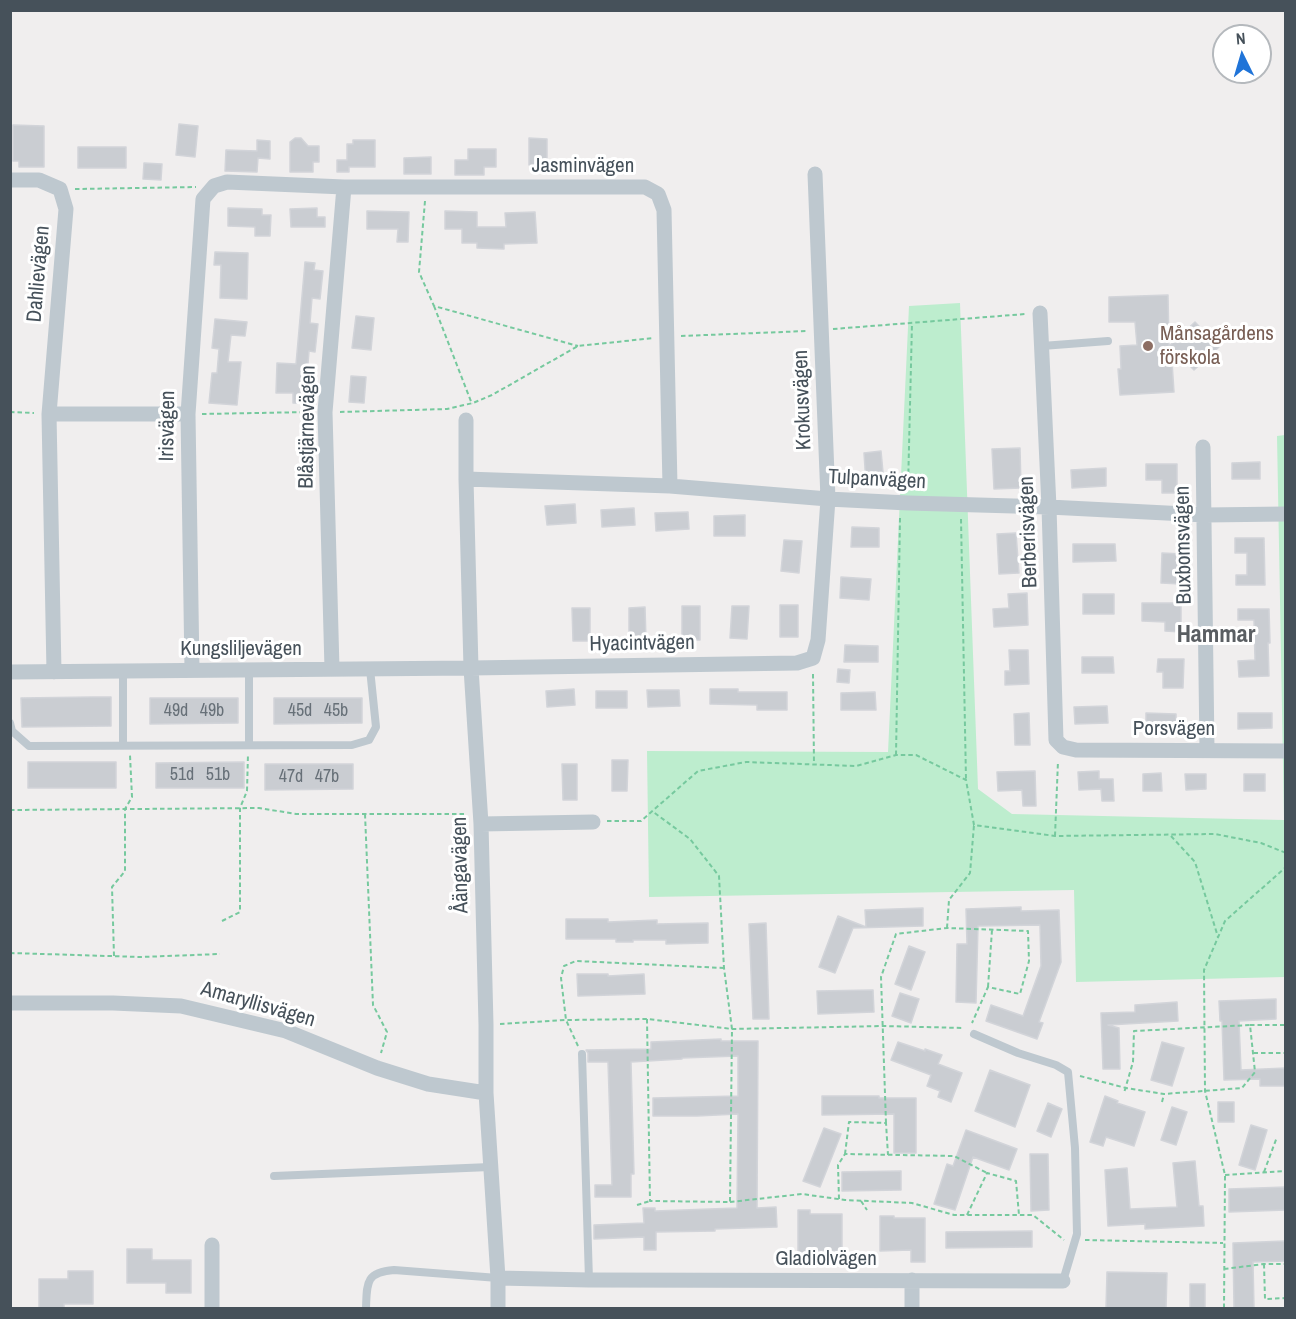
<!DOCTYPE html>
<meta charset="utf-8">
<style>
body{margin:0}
#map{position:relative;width:1296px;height:1319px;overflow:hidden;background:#f0eeee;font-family:"Archivo Narrow",sans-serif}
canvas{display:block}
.frame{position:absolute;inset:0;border:12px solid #46515a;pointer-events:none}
.north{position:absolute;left:1212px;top:24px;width:60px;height:60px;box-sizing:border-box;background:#fff;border:2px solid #b5b9bd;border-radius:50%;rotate:355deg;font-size:16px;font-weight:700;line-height:24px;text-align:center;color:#46515a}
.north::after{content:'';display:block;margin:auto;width:21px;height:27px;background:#2074d8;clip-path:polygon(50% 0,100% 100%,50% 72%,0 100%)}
</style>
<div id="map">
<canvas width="1296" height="1319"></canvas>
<div class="frame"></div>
<div class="north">N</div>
</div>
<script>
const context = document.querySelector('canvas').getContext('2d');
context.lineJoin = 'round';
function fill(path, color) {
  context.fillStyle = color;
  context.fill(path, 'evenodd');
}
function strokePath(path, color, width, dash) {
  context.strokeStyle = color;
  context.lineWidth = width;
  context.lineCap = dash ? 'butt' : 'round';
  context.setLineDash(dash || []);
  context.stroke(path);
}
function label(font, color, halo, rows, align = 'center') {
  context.font = font + ' "Archivo Narrow",sans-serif';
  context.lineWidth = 6;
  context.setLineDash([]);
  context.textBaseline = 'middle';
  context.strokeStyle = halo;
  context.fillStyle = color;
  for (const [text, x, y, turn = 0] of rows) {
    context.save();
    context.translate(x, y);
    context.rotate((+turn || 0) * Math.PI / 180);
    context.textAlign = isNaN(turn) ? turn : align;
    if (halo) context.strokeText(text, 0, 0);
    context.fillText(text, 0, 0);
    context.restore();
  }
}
const green = new Path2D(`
 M960,303L978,789L1012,814L1284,820L1277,436L1285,435V977L1076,982L1074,890L649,897L647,751L888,752L909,306Z`);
const building = new Path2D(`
 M179,124L198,126L195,157L176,155Z
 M13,125L44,126V167H19V161H13Z
 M295,138H301L308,146H319V162H313V172H290V142Z
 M529,138L547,139V165H529Z
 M257,140L270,141V159L258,158L257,172L225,171L226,150L257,151Z
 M353,140H375V167H349V172H337V160H347V144H353Z
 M78,147H126V168H78Z
 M468,149H496V167H484V175H455V160H468Z
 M431,157V174H404V158Z
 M144,163L162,164L161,180L143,179Z
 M228,208L262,209V215H271L270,236H255V227L228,226Z
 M317,208V217H325V227H291L290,209Z
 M367,211L409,212L408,242H397L398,229H367Z
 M445,211L477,212V227H506L505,213L535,212L537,243L504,244V249L477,248V243H462V229H445Z
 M215,252L248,253L247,299L220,298L221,265H214Z
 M305,262L315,263L314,270L323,271L320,299L312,298L310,323L318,324L315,352L309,351L307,376H312L311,404L293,403V393H276L277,363L296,364Z
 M1168,295L1169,346L1195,322L1219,347L1194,370L1171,347L1174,392L1120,395L1118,369H1121L1120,346L1137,345L1135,322H1109V297Z
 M356,316L374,318L371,350L352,348Z
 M215,319L247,322L245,336L231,335L228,362H241L237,405L209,403L212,373H217L219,349L212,348Z
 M351,376L366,377L364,403L349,402Z
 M1020,448L1021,488L994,489L992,449Z
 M881,451L884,483L866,484L864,453Z
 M1260,462V479H1232V463Z
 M1146,464H1177V493H1162V480H1146Z
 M1106,468V486L1072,488L1071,470Z
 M575,504L576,523L547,525L545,506Z
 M634,508L635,525L602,527L601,510Z
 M688,512L689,529L656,531L655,513Z
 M745,515V536H714V516Z
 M852,527L879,528V547H851Z
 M1016,533L1019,573L999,574L997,534Z
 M1235,538H1264L1265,585H1236V575H1247V553H1235Z
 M784,540L802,541L799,573L781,571Z
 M1073,544H1115L1116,561L1073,562Z
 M1162,553L1182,554L1181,584L1161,583Z
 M841,577L871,579L869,600L840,598Z
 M1027,593L1028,625L994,627L993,609L1009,608L1008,594Z
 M1083,594H1114V614H1083Z
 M1142,603H1181V632L1165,631V622L1142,621Z
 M780,605H798V637H780Z
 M682,606H700V640H682Z
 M732,606H749L747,639L730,638Z
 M645,607L646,640H629V608Z
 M572,608H590V641H573Z
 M1238,609H1269L1270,643H1268L1269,676L1239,677L1238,661L1255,660L1254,620H1238Z
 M845,645L878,646V662H844Z
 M1009,650H1028L1029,684L1005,685V671H1010Z
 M1082,657H1113L1114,673H1082Z
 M1158,659H1184L1183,688H1163V672H1157Z
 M838,669L850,670L849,683L837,682Z
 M574,689L575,705L547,707L546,691Z
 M710,689H738V692H787V710H757V705L710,704Z
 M647,690H679L680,706L648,707Z
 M596,691H627V708H596Z
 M875,692L876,710H841V693Z
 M93,697H111V726L22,727L21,698Z
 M150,698H238V723L150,724Z
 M274,698H362V723L274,724Z
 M1107,706L1108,723L1075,724L1074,707Z
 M1029,713L1030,745H1015L1014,714Z
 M1146,713L1176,714V735H1146Z
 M1238,713H1272V728L1238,729Z
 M612,760H628L627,791H612Z
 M28,762H116V788H28Z
 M244,762V788H156V763Z
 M265,764H353V789L265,790Z
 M562,764H577V800H563Z
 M1035,771L1036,806H1023L1022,790L998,791L997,772Z
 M1099,771V779H1113L1114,801H1102L1101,789L1079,790L1078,772Z
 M1161,773L1162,791H1143V774Z
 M1185,774H1206V789L1186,790Z
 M1244,774H1265V791H1244Z
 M1021,907V911L1059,910L1061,962L1039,1022L1043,1023L1037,1039L986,1021L991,1005L1023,1016L1041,966L1040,925L978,926L976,1003L956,1002L957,944H967L966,909Z
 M923,908V926L853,928L835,973L819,967L838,916L866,927L865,910Z
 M566,919H608V922L657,920V924L708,923V943L666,944V940H633V942H616V939H566Z
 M766,923L769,1019H753L749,924Z
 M909,946L925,952L911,990L895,984Z
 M577,974H608V976L644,974L645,994L578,996Z
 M873,990L874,1012L818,1014L817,991Z
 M900,993L919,999L911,1023L892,1016Z
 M1276,999V1019L1239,1021L1241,1070L1286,1068V1086H1260V1079L1224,1080L1222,1021H1220L1219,1001Z
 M1177,1002L1178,1021L1108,1025L1119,1028L1120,1069H1103L1101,1013L1135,1012V1005Z
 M721,1039V1041H758L757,1208L776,1207L777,1227L715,1229V1231L656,1232V1250H644V1237L594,1239V1225L644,1223L643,1208H655V1211L737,1208L738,1114L697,1116H653V1098L738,1096V1056L682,1058V1059L631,1062L634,1174H631V1197H595V1185H612L608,1062H588V1053L586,1050L651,1049V1042Z
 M898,1042L925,1051V1049L942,1055L938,1064L962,1073L951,1102L938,1097L940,1091L927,1086L931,1075L891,1060Z
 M1162,1042L1184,1048L1172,1086L1151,1080Z
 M990,1070L1030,1085L1015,1127L975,1111Z
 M822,1096H879V1098H916V1153H894V1114L822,1115Z
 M1105,1096L1118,1101L1117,1103L1145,1112L1134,1146L1106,1137L1103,1146L1090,1142Z
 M1218,1102H1234V1122H1218Z
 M1048,1103L1062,1109L1051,1137L1037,1131Z
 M1172,1107L1187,1112L1176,1145L1161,1140Z
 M1251,1125L1267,1130L1255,1170L1239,1165Z
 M824,1128L841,1134L820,1187L803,1181Z
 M966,1130L1017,1149L1009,1170L973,1157L955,1210L934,1204L947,1164L953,1166Z
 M1030,1154H1048L1049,1210L1031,1211Z
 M1195,1161L1199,1206H1203L1204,1226L1145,1229V1224L1108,1226L1105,1170L1127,1168L1130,1209L1177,1207L1173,1163Z
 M901,1171V1190L842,1191V1172Z
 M1286,1187V1210L1229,1212V1189Z
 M798,1210H810V1214H842V1251H810V1263H798Z
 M880,1216H894V1218H925V1262H911V1250L880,1251Z
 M1032,1231V1247L946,1248V1232Z
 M1286,1241V1261L1253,1262L1254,1308H1234L1233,1243Z
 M127,1249H152V1260H191V1293H166V1283H127Z
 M68,1271H93V1304H64V1308H39V1279H68Z
 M1107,1272L1167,1273L1166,1308H1106Z
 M1190,1284H1205V1308H1190Z`);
const path = new Path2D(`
 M75,189L196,187
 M425,201L419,272L434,306L578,346
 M434,306L472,404
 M833,329L1025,314
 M681,336L807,331
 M10,412L34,413
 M340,412L447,409L473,403L492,395L578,346L654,338
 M202,414L310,412
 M908,488L912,323
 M961,519L966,780
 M813,674L814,764
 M896,755L900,518
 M10,810L259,808L296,814H466
 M365,814L373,1005L387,1032L381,1053
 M607,821H641L698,771L746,762L856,766L896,755H916L966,780L974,825L1055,836L1215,834L1261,843L1286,853
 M1055,836L1058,761
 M1171,836L1195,862L1218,937
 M222,921L240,912V808L247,791L248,754
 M947,928L949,900L970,873L974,825
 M10,953L141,957L220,954
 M114,956L112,887L125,871V809L132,797L130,755
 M988,987L992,930
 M647,1019L650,1201L730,1202L732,1029L724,968L719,876L690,839L652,811
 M500,1024L566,1020L647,1019L732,1029L884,1026L964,1028
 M1250,1025H1285V1053H1254
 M578,1046L566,1020L561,978L564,966L576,961L724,968
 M1080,1076L1126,1088L1164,1094L1242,1088L1255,1072L1250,1025L1134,1031L1133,1062L1124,1093
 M1162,1102L1164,1094
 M886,1123L881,977L896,934L947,928L1028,931L1029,961L1020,994L988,987L972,1023
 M845,1154L849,1122L886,1123L888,1155
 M1264,1172L1277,1137
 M1225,1175L1284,1171L1286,1173
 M839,1199L838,1165L845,1154L954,1156L987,1173
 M861,1201L867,1210
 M730,1202L802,1194L845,1200L912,1203L954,1215H1033L1064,1240
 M637,1205L650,1201
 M967,1215L987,1173L1016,1181L1019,1215
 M1085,1240L1223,1243
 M1264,1264L1265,1299L1286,1298
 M1224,1269L1264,1264H1286
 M1224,1308L1225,1175L1205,1091L1204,970L1225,921L1286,867`);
const service = new Path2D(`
 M1042,346L1108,341
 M123,671V745
 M10,723L12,731L29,746L352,745L369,740L376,727L370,669
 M249,745V670
 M974,1034L1018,1053L1056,1065L1068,1072L1075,1148L1077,1234L1063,1281
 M582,1054L589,1280
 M274,1176L490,1167
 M366,1308C367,1284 365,1272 394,1270L498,1278`);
const minor = new Path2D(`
 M10,180H39L60,189L66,209L49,414L54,672
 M1040,313L1049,507L1056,740L1063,747L1076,750L1286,751
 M49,414H188
 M466,420V479L471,668L481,824L486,1025V1093L498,1278V1308
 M1203,447L1207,750
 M466,479L670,486L828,499L908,503L1049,507L1205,515L1286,514
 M332,669L325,412L344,187
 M192,670L188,414L203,199L214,186L227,182L344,187H645L658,194L664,210L670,486
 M10,672L471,668L797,663L813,658L818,640L828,499L815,174
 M481,824L593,822
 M10,1003H113L181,1006L286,1031L377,1068L428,1084L486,1093
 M498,1278L589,1280L1063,1281
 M912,1280V1308
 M212,1308V1245`);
const markers = [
 [1148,346,6,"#8d6e63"]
];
const numberNames = [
 ["49d",176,711],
 ["49b",212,711],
 ["45d",300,711],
 ["45b",336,711],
 ["51d",182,775],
 ["51b",218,775],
 ["47d",291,777],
 ["47b",327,777]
];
const streetNames = [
 ["Jasminvägen",583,166],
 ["Dahlievägen",39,274,-85],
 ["Krokusvägen",803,400,-92],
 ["Irisvägen",168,426,-89],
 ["Blåstjärnevägen",308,427,-89],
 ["Tulpanvägen",877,480,3],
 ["Berberisvägen",1029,532,-92],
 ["Buxbomsvägen",1184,545,-91],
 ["Hyacintvägen",642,644,-1],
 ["Kungsliljevägen",241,649],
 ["Porsvägen",1174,729],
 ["Åängavägen",461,865,-91],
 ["Amaryllisvägen",258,1005,16],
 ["Gladiolvägen",826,1259]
];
const educationNames = [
 ["Månsagårdens",1160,334],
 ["förskola",1160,358]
];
const quarterNames = [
 ["Hammar",1216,636]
];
fill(green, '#bdedce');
fill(building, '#cacdd2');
strokePath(building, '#d2d4d9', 1.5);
strokePath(path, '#76c99e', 2, [4.5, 3]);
strokePath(service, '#bec8cf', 8);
strokePath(minor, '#bec8cf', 15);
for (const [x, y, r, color] of markers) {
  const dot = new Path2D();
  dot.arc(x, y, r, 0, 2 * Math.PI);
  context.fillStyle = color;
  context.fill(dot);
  strokePath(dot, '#fff', 2);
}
label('18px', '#677078', null, numberNames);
label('21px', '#46515a', '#fff', streetNames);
label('21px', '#785e54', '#fff', educationNames, 'left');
label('bold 24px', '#5a5e62', '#fff', quarterNames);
</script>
